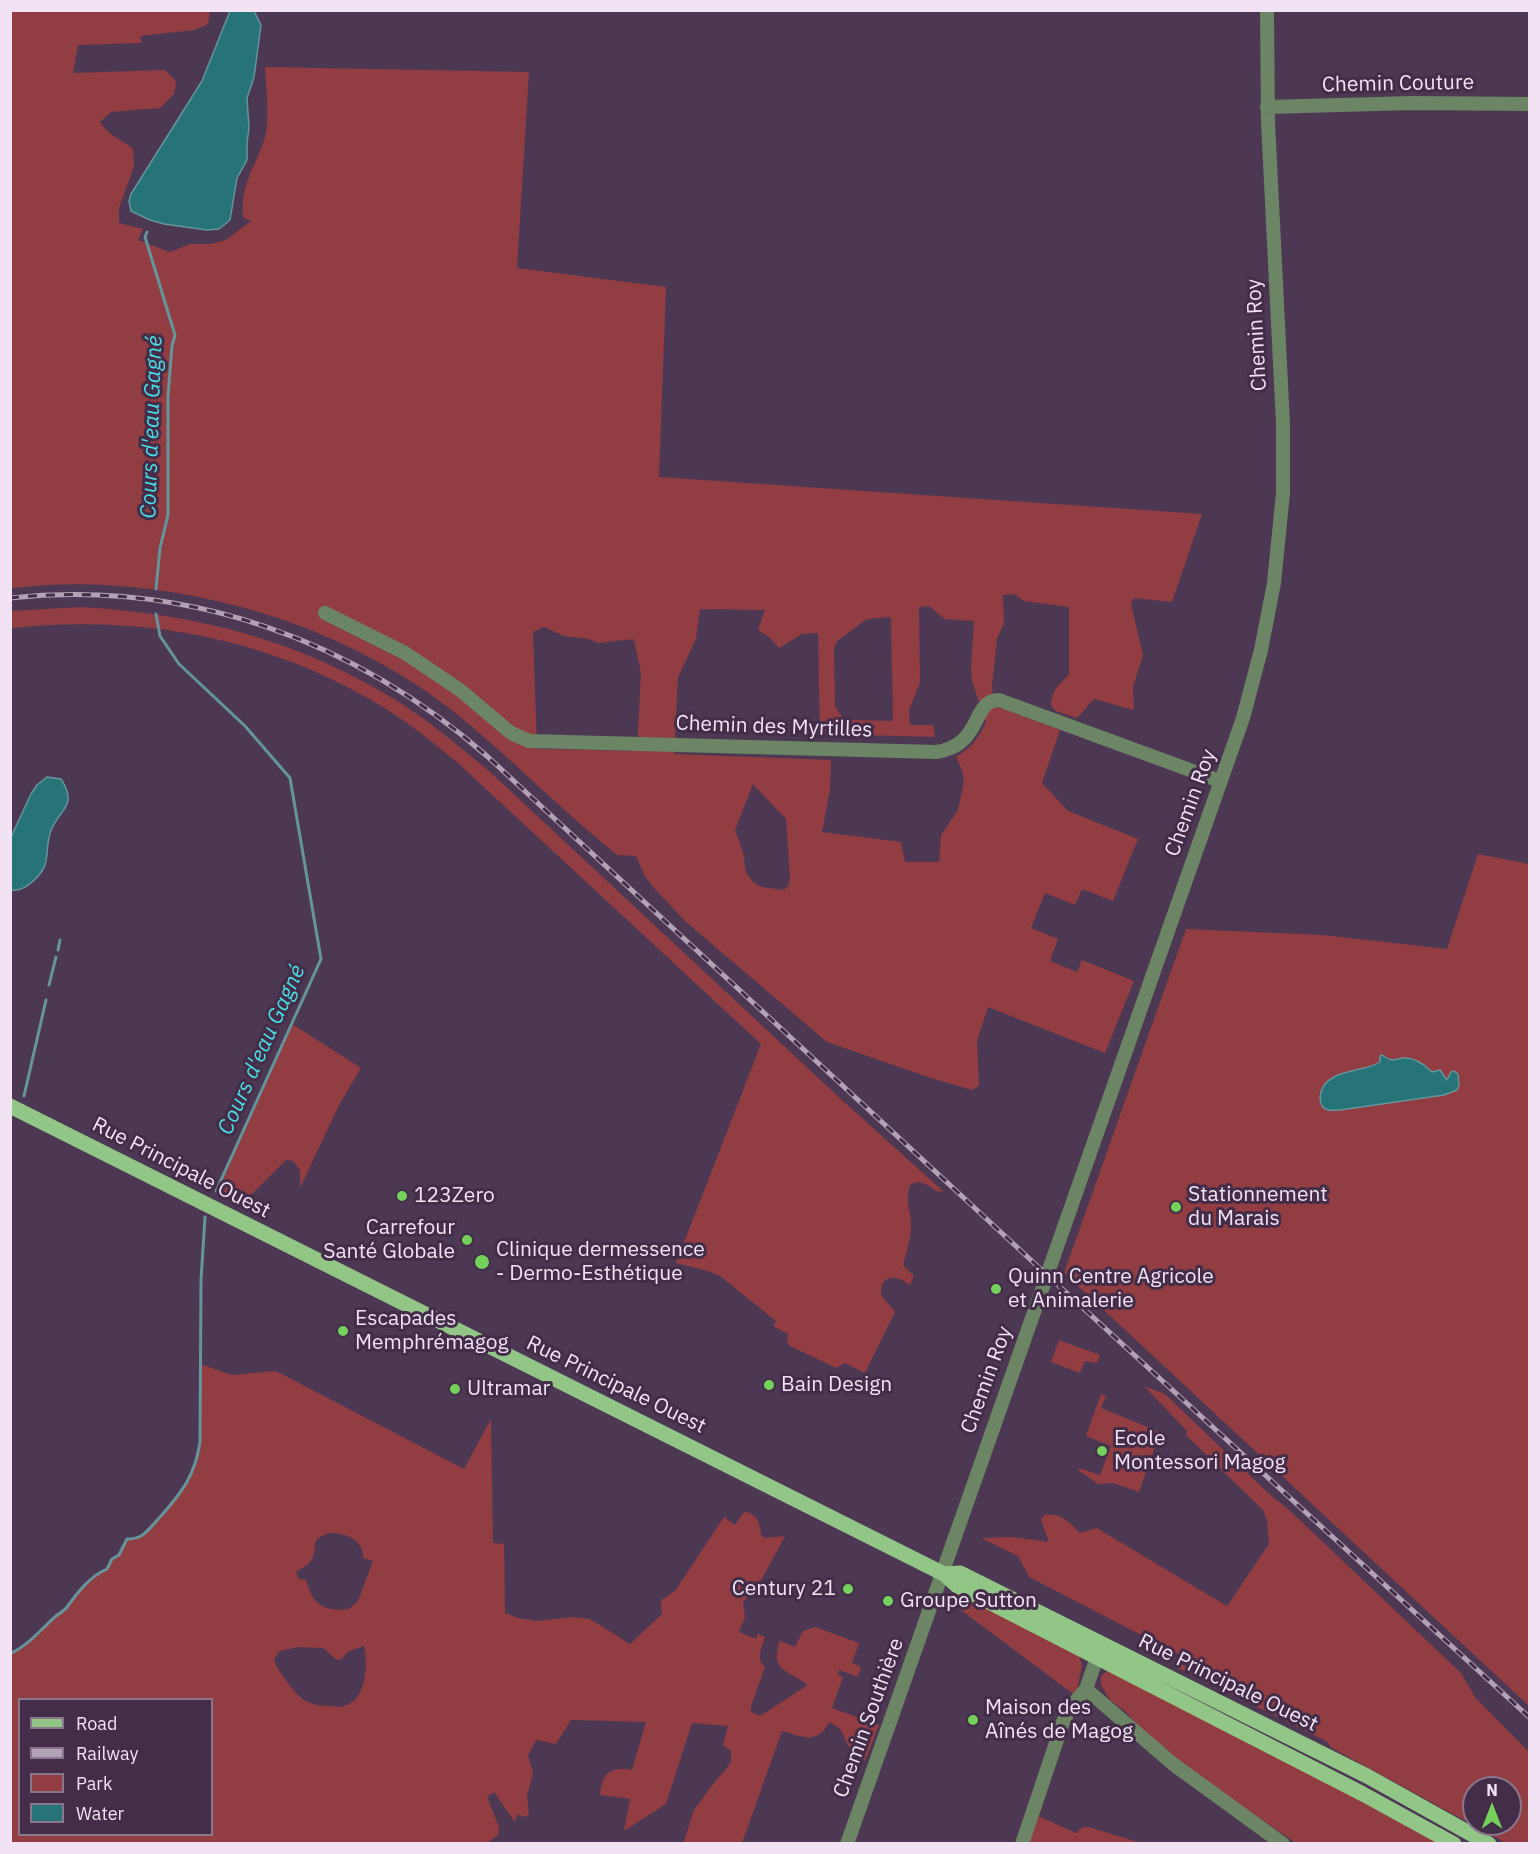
<!DOCTYPE html>
<meta charset="utf-8">
<style>
body{margin:0}
#map{position:relative;width:1540px;height:1854px;overflow:hidden;background:#4d3853;font-family:"IBM Plex Sans",sans-serif}
canvas{display:block}
.frame{position:absolute;inset:0;border:12px solid #f1e3f4;pointer-events:none}
.legend{position:absolute;left:18px;top:1698px;width:195px;height:138px;box-sizing:border-box;background:#432d48;border:2px solid #89768d;margin:0;padding:8px 10px;list-style:none;font-size:18px;color:#f1e3f4}
.legend li{display:flex;align-items:center;gap:12px;height:30px}
.legend b{width:30px;border:2px solid #89768d}
.north{position:absolute;left:1462px;top:1776px;width:60px;height:60px;box-sizing:border-box;background:#432d48;border:2px solid #89768d;border-radius:50%;rotate:0deg;font-size:16px;font-weight:700;line-height:24px;text-align:center;color:#f1e3f4}
.north::after{content:'';display:block;margin:auto;width:21px;height:27px;background:#74d25c;clip-path:polygon(50% 0,100% 100%,50% 72%,0 100%)}
</style>
<div id="map">
<canvas width="1540" height="1854"></canvas>
<div class="frame"></div>
<ul class="legend">
<li><b style="height:8px;background:#92c686"></b>Road</li>
<li><b style="height:8px;background:#b2a2b6"></b>Railway</li>
<li><b style="height:16px;background:#923d41"></b>Park</li>
<li><b style="height:16px;background:#277478"></b>Water</li>
</ul>
<div class="north">N</div>
</div>
<script>
const context = document.querySelector('canvas').getContext('2d');
context.lineJoin = 'round';
function fill(path, color) {
  context.fillStyle = color;
  context.fill(path, 'evenodd');
}
function strokePath(path, color, width, dash) {
  context.strokeStyle = color;
  context.lineWidth = width;
  context.lineCap = dash ? 'butt' : 'round';
  context.setLineDash(dash || []);
  context.stroke(path);
}
function label(font, color, halo, rows, align = 'center') {
  context.font = font + ' "IBM Plex Sans",sans-serif';
  context.lineWidth = 6;
  context.setLineDash([]);
  context.textBaseline = 'middle';
  context.strokeStyle = halo;
  context.fillStyle = color;
  for (const [text, x, y, turn = 0] of rows) {
    context.save();
    context.translate(x, y);
    context.rotate((+turn || 0) * Math.PI / 180);
    context.textAlign = isNaN(turn) ? turn : align;
    if (halo) context.strokeText(text, 0, 0);
    context.fillText(text, 0, 0);
    context.restore();
  }
}
const green = new Path2D(`
 M11,11H210L208,24L195,30L140,36L142,43L78,45L73,73L165,70L176,81L174,94L160,108L111,112L100,122C108,135 121,139 133,149L134,166L119,208V223L143,229L138,240L170,252L190,244H211L226,240L251,221L243,217C239,185 257,165 265,137C270,121 266,85 265,67L529,72L517,268L666,287L659,477L1202,514L1172,602L1134,598L1131,604L1143,655L1133,687L1134,710L1094,699L1077,718L1056,711L1051,705C1052,690 1059,684 1069,675V607L1024,601L1014,594L1003,595L1004,623L997,639L992,686L993,698L998,707L1060,730L1042,783L1068,811L1138,839L1113,901L1082,889L1075,905L1045,893L1031,928L1058,939L1050,961L1077,972L1082,960L1134,981L1105,1053L988,1007L977,1041L979,1086L972,1090L934,1079L827,1042L686,922L653,887L645,876L636,856L617,855C559,808 507,754 449,708C352,633 227,592 106,585C74,583 42,585 11,588ZM929,606L945,619L974,621L971,668L972,681L986,722C979,738 971,748 956,757L962,770L964,782L958,810L941,835L939,862H905L901,842L822,832L830,789L831,760L674,754L678,677L696,639L700,609L765,610L758,630L769,637L779,648L802,634L818,633L820,734L935,737L933,725H910L909,710L920,683L919,607ZM889,617L891,618L893,721L854,720L843,718L835,706L834,648L837,641L867,619ZM544,627L564,636L589,639L598,643L634,639L641,673L637,751L537,749L533,632ZM753,784L786,819L790,877L789,885L784,890L762,887L753,882L746,872L743,852L735,830Z
 M81,607C200,614 302,641 402,704C433,724 461,748 489,771L843,1101L943,1191L938,1192C929,1186 920,1178 910,1185C904,1206 912,1208 911,1227C911,1240 906,1253 903,1265L914,1276L910,1285C896,1274 880,1274 881,1295L895,1312L865,1373L845,1363L836,1368L790,1346L787,1342L788,1334L773,1326L776,1321L720,1276L708,1271L676,1263L761,1044L459,764C436,745 412,725 386,709C273,638 142,614 11,628V611Z
 M1478,854L1529,864V1706L1064,1273L1186,929L1323,935L1447,949Z
 M292,1024L361,1068L340,1103L300,1188V1170L293,1161L286,1160L244,1202L216,1191Z
 M1059,1340L1100,1355L1097,1363L1085,1361L1080,1373L1051,1362Z
 M200,1364L232,1375L276,1371L464,1469L491,1419L493,1543L504,1544L505,1613L518,1618L537,1621L573,1617L590,1619L630,1644L662,1614L661,1600L675,1591L724,1517L735,1525L745,1511C758,1516 760,1522 761,1535L765,1538L785,1536L762,1579L743,1602L745,1617L739,1632L756,1639L758,1634L765,1637C762,1647 755,1659 765,1667L751,1706V1712L760,1716L808,1685C788,1670 769,1671 780,1641L795,1647L803,1631L815,1627L859,1643L852,1663L861,1667L858,1677L839,1670L838,1675L843,1677L832,1708L879,1725L865,1761C860,1757 854,1754 850,1748C841,1735 846,1730 829,1722C818,1745 803,1737 782,1731L742,1843L687,1844L684,1841L694,1810L713,1784L727,1768L731,1762V1751L723,1745L728,1726L692,1723L666,1804L624,1831L630,1799L600,1795C602,1773 610,1766 632,1770L646,1722L571,1720L556,1744L536,1740L528,1755L533,1773L527,1796L529,1815L523,1817L517,1814L515,1822L494,1792L487,1797L499,1827L498,1835L487,1843L11,1844V1654L23,1648L58,1614L66,1610L73,1598L95,1574L107,1569L112,1559L119,1555L127,1539L140,1536L180,1494L188,1481L197,1461L200,1442ZM330,1533C345,1532 365,1541 363,1558L373,1561L358,1601L349,1609C324,1612 313,1605 306,1580L299,1579L296,1572C301,1568 309,1565 312,1559C319,1546 307,1540 330,1533ZM364,1646C368,1664 367,1700 344,1706C339,1708 335,1706 330,1706C307,1706 298,1698 285,1679C281,1673 276,1667 274,1659L280,1651L298,1647L323,1648L337,1660L342,1659L347,1652ZM20,1700H212V1834H20Z
 M1144,1386L1165,1394L1268,1493L1288,1509L1461,1673L1475,1697L1529,1752V1843H1506L1332,1748L1326,1741L1178,1668L1174,1661L1201,1673L1207,1669L1029,1577L1018,1556L981,1538L1013,1537L1049,1542L1041,1520L1044,1515C1061,1512 1069,1522 1080,1533L1097,1528L1227,1606L1269,1544L1267,1520L1263,1510L1186,1435L1187,1431ZM1474,1788H1510V1824H1474Z
 M1101,1394L1106,1396L1101,1408L1160,1432L1139,1492L1113,1483L1098,1484L1078,1470L1079,1468L1100,1475L1111,1446L1086,1436Z
 M959,1594L1079,1655L1082,1665L1076,1696L946,1599L952,1595Z
 M1108,1670L1448,1843H1296L1227,1796L1162,1747L1140,1728L1125,1711L1110,1700L1101,1685V1676Z
 M1038,1816L1076,1833L1083,1827H1089L1141,1843L1028,1844Z`);
const water = new Path2D(`
 M230,11H254L261,25L254,77L247,98L249,128L247,143V160L237,178L230,220L219,229L207,230L164,224L150,220L131,211L129,201L131,194L202,81Z
 M47,777L61,779C77,805 63,806 52,828C42,851 55,863 31,883C25,888 19,891 11,890V837L31,794L37,785Z
 M1382,1055C1395,1064 1394,1058 1405,1058C1416,1058 1425,1065 1432,1072L1440,1070L1447,1080L1451,1072L1454,1071L1458,1074L1459,1085L1457,1090L1444,1095L1340,1110C1334,1110 1326,1112 1322,1106C1320,1102 1320,1096 1321,1092C1328,1068 1364,1073 1380,1062V1056Z`);
const stream = new Path2D(`
 M147,232L145,237L175,335L172,346L168,396V515L160,548L156,589
 M156,614L160,636L179,664L245,726L290,778L321,959L216,1191
 M58,950L60,940
 M49,985L56,957
 M24,1096L46,1000
 M10,1654C29,1645 41,1629 56,1616C60,1613 64,1611 67,1607C78,1592 89,1577 107,1569L112,1559L119,1555L127,1539C131,1539 137,1538 141,1536C148,1532 155,1522 161,1516C183,1491 195,1475 200,1442L201,1280L205,1217`);
const minor = new Path2D(`
 M1267,107L1413,103L1530,104
 M325,613L405,653L460,690L511,733L529,741L936,752C983,746 971,700 999,700L1220,781
 M1086,1689L1173,1764L1283,1844
 M847,1844L1243,718L1261,650L1274,583L1283,493V424L1268,122L1267,10
 M1022,1844L1063,1722L1070,1708L1086,1689L1100,1649`);
const major = new Path2D(`
 M10,1106L944,1574L956,1585L1363,1794L1454,1844
 M944,1574L960,1573L1367,1776L1489,1844`);
const rail = new Path2D(`
 M10,598C188,579 356,641 488,757L1047,1275L1530,1718`);
const markers = [
 [402,1196,6,"#74d25c"],
 [1176,1207,6,"#74d25c"],
 [467,1240,6,"#74d25c"],
 [482,1262,8,"#74d25c"],
 [996,1289,6,"#74d25c"],
 [343,1331,6,"#74d25c"],
 [769,1385,6,"#74d25c"],
 [455,1389,6,"#74d25c"],
 [1102,1451,6,"#74d25c"],
 [848,1589,6,"#74d25c"],
 [888,1601,6,"#74d25c"],
 [973,1720,6,"#74d25c"]
];
const streetNames = [
 ["Chemin Couture",1398,84,-1],
 ["Chemin Roy",1257,335,-93],
 ["Chemin des Myrtilles",774,727,2],
 ["Chemin Roy",1191,803,-70],
 ["Rue Principale Ouest",181,1168,27],
 ["Chemin Roy",987,1380,-70],
 ["Rue Principale Ouest",616,1385,26],
 ["Rue Principale Ouest",1228,1683,26],
 ["Chemin Southière",869,1718,-70]
];
const poiNames = [
 ["Stationnement",1188,1195],
 ["du Marais",1188,1219],
 ["123Zero",414,1196],
 ["Carrefour",455,1228,"right"],
 ["Santé Globale",455,1252,"right"],
 ["Clinique dermessence",496,1250],
 ["- Dermo-Esthétique",496,1274],
 ["Quinn Centre Agricole",1008,1277],
 ["et Animalerie",1008,1301],
 ["Escapades",355,1319],
 ["Memphrémagog",355,1343],
 ["Bain Design",781,1385],
 ["Ultramar",467,1389],
 ["Ecole",1114,1439],
 ["Montessori Magog",1114,1463],
 ["Century 21",836,1589,"right"],
 ["Groupe Sutton",900,1601],
 ["Maison des",985,1708],
 ["Aînés de Magog",985,1732]
];
const waterNames = [
 ["Cours d'eau Gagné",152,427,-88],
 ["Cours d'eau Gagné",262,1050,-66]
];
fill(green, '#923d41');
fill(water, '#277478');
strokePath(water, '#64959d', 1.5);
strokePath(stream, '#64959d', 3);
strokePath(minor, '#6b8565', 14);
strokePath(major, '#92c686', 15);
strokePath(rail, '#b2a2b6', 5);
strokePath(rail, '#432d48', 3, [9]);
for (const [x, y, r, color] of markers) {
  const dot = new Path2D();
  dot.arc(x, y, r, 0, 2 * Math.PI);
  context.fillStyle = color;
  context.fill(dot);
  strokePath(dot, '#432d48', 2);
}
label('21px', '#f1e3f4', '#432d48', streetNames);
label('21px', '#f1e3f4', '#432d48', poiNames, 'left');
label('italic 22px', '#49dde4', '#432d48', waterNames);
</script>
